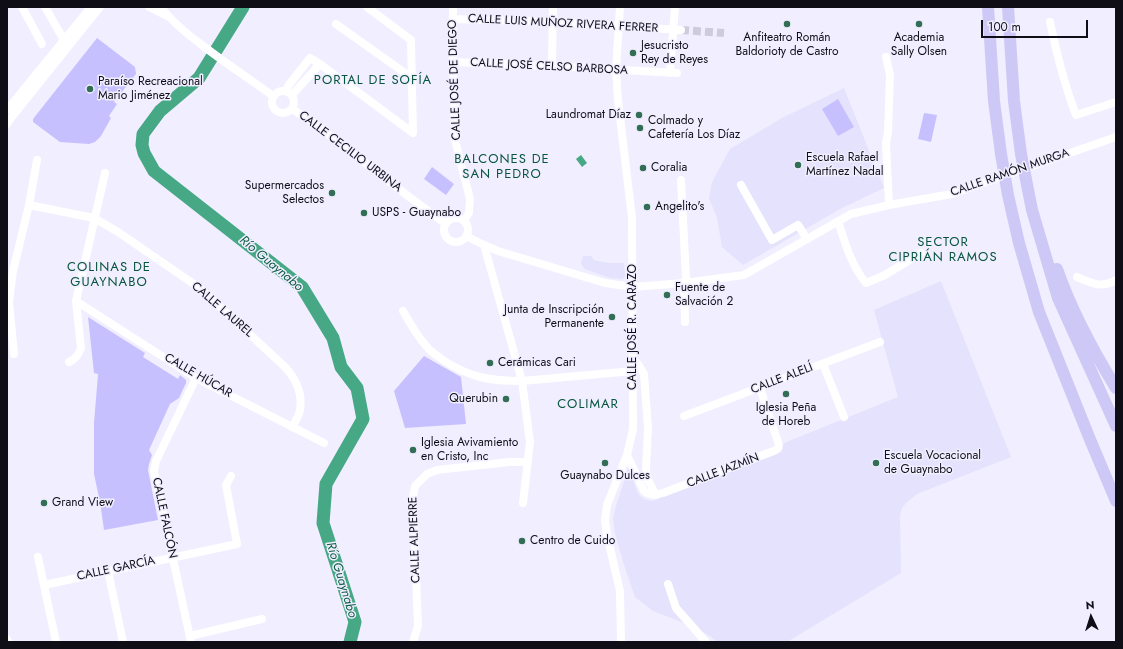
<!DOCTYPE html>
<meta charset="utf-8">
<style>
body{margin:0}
#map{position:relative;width:1123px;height:649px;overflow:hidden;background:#f0eeff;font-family:Jost,sans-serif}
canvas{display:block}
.frame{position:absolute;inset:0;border:8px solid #0f0e17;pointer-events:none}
.north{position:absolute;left:1071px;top:597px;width:40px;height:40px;-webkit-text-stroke:3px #f0eeff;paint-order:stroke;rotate:356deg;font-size:11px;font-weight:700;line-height:16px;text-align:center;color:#0f0e17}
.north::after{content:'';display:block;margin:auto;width:14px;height:18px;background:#0f0e17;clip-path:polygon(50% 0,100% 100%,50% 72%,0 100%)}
.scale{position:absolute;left:981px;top:20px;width:107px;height:18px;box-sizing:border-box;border:2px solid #0f0e17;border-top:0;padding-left:5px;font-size:12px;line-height:14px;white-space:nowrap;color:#0f0e17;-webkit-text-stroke:3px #f0eeff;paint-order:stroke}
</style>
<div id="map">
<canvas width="1123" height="649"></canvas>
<div class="frame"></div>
<div class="north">N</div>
<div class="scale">100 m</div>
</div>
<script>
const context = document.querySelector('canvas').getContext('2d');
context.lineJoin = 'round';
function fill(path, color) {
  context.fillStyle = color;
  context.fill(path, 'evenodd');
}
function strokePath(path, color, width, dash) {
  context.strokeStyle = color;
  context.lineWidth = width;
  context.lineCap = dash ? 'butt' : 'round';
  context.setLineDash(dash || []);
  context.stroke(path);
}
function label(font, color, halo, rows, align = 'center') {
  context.font = font + ' Jost,sans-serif';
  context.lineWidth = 3;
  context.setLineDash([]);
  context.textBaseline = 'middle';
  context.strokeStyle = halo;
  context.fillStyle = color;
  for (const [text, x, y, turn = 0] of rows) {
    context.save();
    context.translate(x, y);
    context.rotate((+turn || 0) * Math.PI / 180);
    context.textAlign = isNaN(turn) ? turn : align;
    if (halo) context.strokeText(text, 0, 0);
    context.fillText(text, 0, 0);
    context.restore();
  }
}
const built = new Path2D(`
 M844,88L884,188L840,209L743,265L722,247L717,218L709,198L712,182L730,149L782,118Z
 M583,256H591L594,260L608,263H624L625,277L622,279L610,278L585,269L581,264Z
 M941,281L1011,457L917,494L907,502L902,508L900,515L901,573L787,642H717L710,636L684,623L653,611L635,597L623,562L615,533L613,518L617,503L628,469L631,468L635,486L638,493L640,496L644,499L652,501L657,499L775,455L781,452L784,443L898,397L874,310Z`);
const green = new Path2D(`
 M97,38L135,67L136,74L114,102L117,104L109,116L111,118L101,136L95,142L89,144L60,142L33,122V119Z
 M838,99L854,127L838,136L822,109Z
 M924,113L937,115L931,142L918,139Z
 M432,167L454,184L446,195L424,179Z
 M88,317L145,353L143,357L178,379L180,375L186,380V383L179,398L170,404L149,450L152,455L149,464L148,470L158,520L104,530L100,502L94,474V423L98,374L94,373Z
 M424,356L461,377L466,424L405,428L394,391Z`);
const water = new Path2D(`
 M581,155L587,163L582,167L576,159Z`);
const river = new Path2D(`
 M243,7L199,78L160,111L143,134L142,145L144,153L154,171L302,287L333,338L341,367L357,388L363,419L326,484L323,523L355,622L350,642`);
const minorTunnel = new Path2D(`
 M681,30L724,33`);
const minor = new Path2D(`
 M22,7L42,44
 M45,7L64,40
 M149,7L167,16
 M161,7C172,22 187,34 202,45C225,63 250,79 273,96
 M453,7V62L455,140L470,199L469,213L464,221
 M620,7L616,70L618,100L632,218L633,429L627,455L607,505L605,520L607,535L620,591L621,642
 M453,19L553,22L681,30
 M1050,22C1057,55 1064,84 1076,115L1116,102
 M336,24L412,78
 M886,57L890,75L888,132L886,143L889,205
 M453,62L552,66L677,73
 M552,66L553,7
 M670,73L675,7
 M272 102a11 11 0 1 1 22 0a11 11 0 1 1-22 0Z
 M286,91L288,86L310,58L320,64L413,133L411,40L367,7
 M292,95L320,64
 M292,109L311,121L408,196L446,224
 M7,110L91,7
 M7,124L11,118L100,7
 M681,180L686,278L684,283L685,322
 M741,185L772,240L798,225L807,239
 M29,205L94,218L118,232L201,289L285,367C296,379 303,393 300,410C299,416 295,422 292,427
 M444 230a12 12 0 1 1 24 0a12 12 0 1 1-24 0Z
 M838,221C845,243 851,265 866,283L885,275L921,253
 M466,236L484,245L498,251L605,283L633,287L684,283L744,275L851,214L889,205L952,194L1116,137
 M484,245L522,381L530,442L523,503
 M1077,277C1092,283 1101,289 1116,280
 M76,301L196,378L324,443
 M403,311C410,323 417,336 427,347C431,352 438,356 443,360C470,378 491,381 522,381L633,371
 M14,354L9,302L13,271L29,205L37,160
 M633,359L638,364L644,374L648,428L646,468L647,478L656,495
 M69,362C76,359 78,355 81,348L76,301L105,173
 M823,364L844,417
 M684,416L880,342
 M627,455L644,491C650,496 656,495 663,493L776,450C780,448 779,445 778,442L760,388
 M38,557L56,642
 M108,571L123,642
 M668,584L676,608L706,642
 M44,585L237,544L226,485L231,476
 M190,636L262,619
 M7,639L8,642
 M191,642L154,471L156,461L196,378
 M413,642L418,626L413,497L415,486L427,474L437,470L509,462H528`);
const highway = new Path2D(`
 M988,7L994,101L1001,154L1008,195L1019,243L1039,312L1089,437L1116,501
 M1008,7L1014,101L1021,154L1032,210L1058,298L1116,426
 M1057,269C1072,312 1092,349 1116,388`);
const markers = [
 [787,24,4,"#326d56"],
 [919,24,4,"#326d56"],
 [633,53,4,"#326d56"],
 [90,89,4,"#326d56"],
 [639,115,4,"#326d56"],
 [640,128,4,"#326d56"],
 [798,165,4,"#326d56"],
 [643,168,4,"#326d56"],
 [332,193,4,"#326d56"],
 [647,207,4,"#326d56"],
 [364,213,4,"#326d56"],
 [667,295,4,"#326d56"],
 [612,317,4,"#326d56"],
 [490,363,4,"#326d56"],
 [786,394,4,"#326d56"],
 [506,399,4,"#326d56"],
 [413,450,4,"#326d56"],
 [605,463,4,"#326d56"],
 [876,463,4,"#326d56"],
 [44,503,4,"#326d56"],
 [522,541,4,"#326d56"]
];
const streetNames = [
 ["CALLE LUIS MUÑOZ RIVERA FERRER",563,24,3],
 ["CALLE JOSÉ CELSO BARBOSA",549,67,3],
 ["CALLE JOSÉ DE DIEGO",455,80,-92],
 ["CALLE CECILIO URBINA",350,152,37],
 ["CALLE RAMÓN MURGA",1010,173,-19],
 ["CALLE LAUREL",222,310,41],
 ["CALLE JOSÉ R. CARAZO",633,327,-90],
 ["CALLE HÚCAR",198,376,30],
 ["CALLE ALELÍ",782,379,-21],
 ["CALLE JAZMÍN",723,471,-21],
 ["CALLE FALCÓN",164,518,78],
 ["CALLE ALPIERRE",415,540,-92],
 ["CALLE GARCÍA",116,569,-12]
];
const poiNames = [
 ["Anfiteatro Román",787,38,"center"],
 ["Baldorioty de Castro",787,52,"center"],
 ["Academia",919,38,"center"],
 ["Sally Olsen",919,52,"center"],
 ["Jesucristo",641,46],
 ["Rey de Reyes",641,60],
 ["Paraíso Recreacional",98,82],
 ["Mario Jiménez",98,96],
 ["Laundromat Díaz",631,115,"right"],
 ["Colmado y",648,121],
 ["Cafetería Los Díaz",648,135],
 ["Escuela Rafael",806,158],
 ["Martínez Nadal",806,172],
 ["Coralia",651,168],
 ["Supermercados",324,186,"right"],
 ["Selectos",324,200,"right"],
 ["Angelito's",655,207],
 ["USPS - Guaynabo",372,213],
 ["Fuente de",675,288],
 ["Salvación 2",675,302],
 ["Junta de Inscripción",604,310,"right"],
 ["Permanente",604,324,"right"],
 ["Cerámicas Cari",498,363],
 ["Querubin",498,399,"right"],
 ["Iglesia Peña",786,408,"center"],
 ["de Horeb",786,422,"center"],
 ["Iglesia Avivamiento",421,443],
 ["en Cristo, Inc",421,457],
 ["Escuela Vocacional",884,456],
 ["de Guaynabo",884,470],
 ["Guaynabo Dulces",605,476,"center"],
 ["Grand View",52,503],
 ["Centro de Cuido",530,541]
];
const neighbourhoodNames = [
 ["PORTAL DE SOFÍA",373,81],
 ["BALCONES DE",502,160],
 ["SAN PEDRO",502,175],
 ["SECTOR",943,243],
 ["CIPRIÁN RAMOS",943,258],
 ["COLINAS DE",109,268],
 ["GUAYNABO",109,283],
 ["COLIMAR",588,405]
];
const waterNames = [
 ["Río Guaynabo",271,264,40],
 ["Río Guaynabo",341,580,73]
];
fill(built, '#e4e2fd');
fill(green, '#c7c0ff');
fill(water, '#46a884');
strokePath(river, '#46a884', 13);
strokePath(minorTunnel, '#ceccdc', 8, [8, 4]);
strokePath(minor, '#fff', 8);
strokePath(highway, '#cdc8f5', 12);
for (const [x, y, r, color] of markers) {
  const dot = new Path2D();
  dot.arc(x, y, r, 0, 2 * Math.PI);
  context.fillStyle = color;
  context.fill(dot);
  strokePath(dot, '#f0eeff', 1.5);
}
label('12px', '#0f0e17', '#f0eeff', streetNames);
label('12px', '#0f0e17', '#f0eeff', poiNames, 'left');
context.letterSpacing = '1px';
label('13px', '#08553e', '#f0eeff', neighbourhoodNames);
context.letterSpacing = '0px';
label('italic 13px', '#105d45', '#f0eeff', waterNames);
</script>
